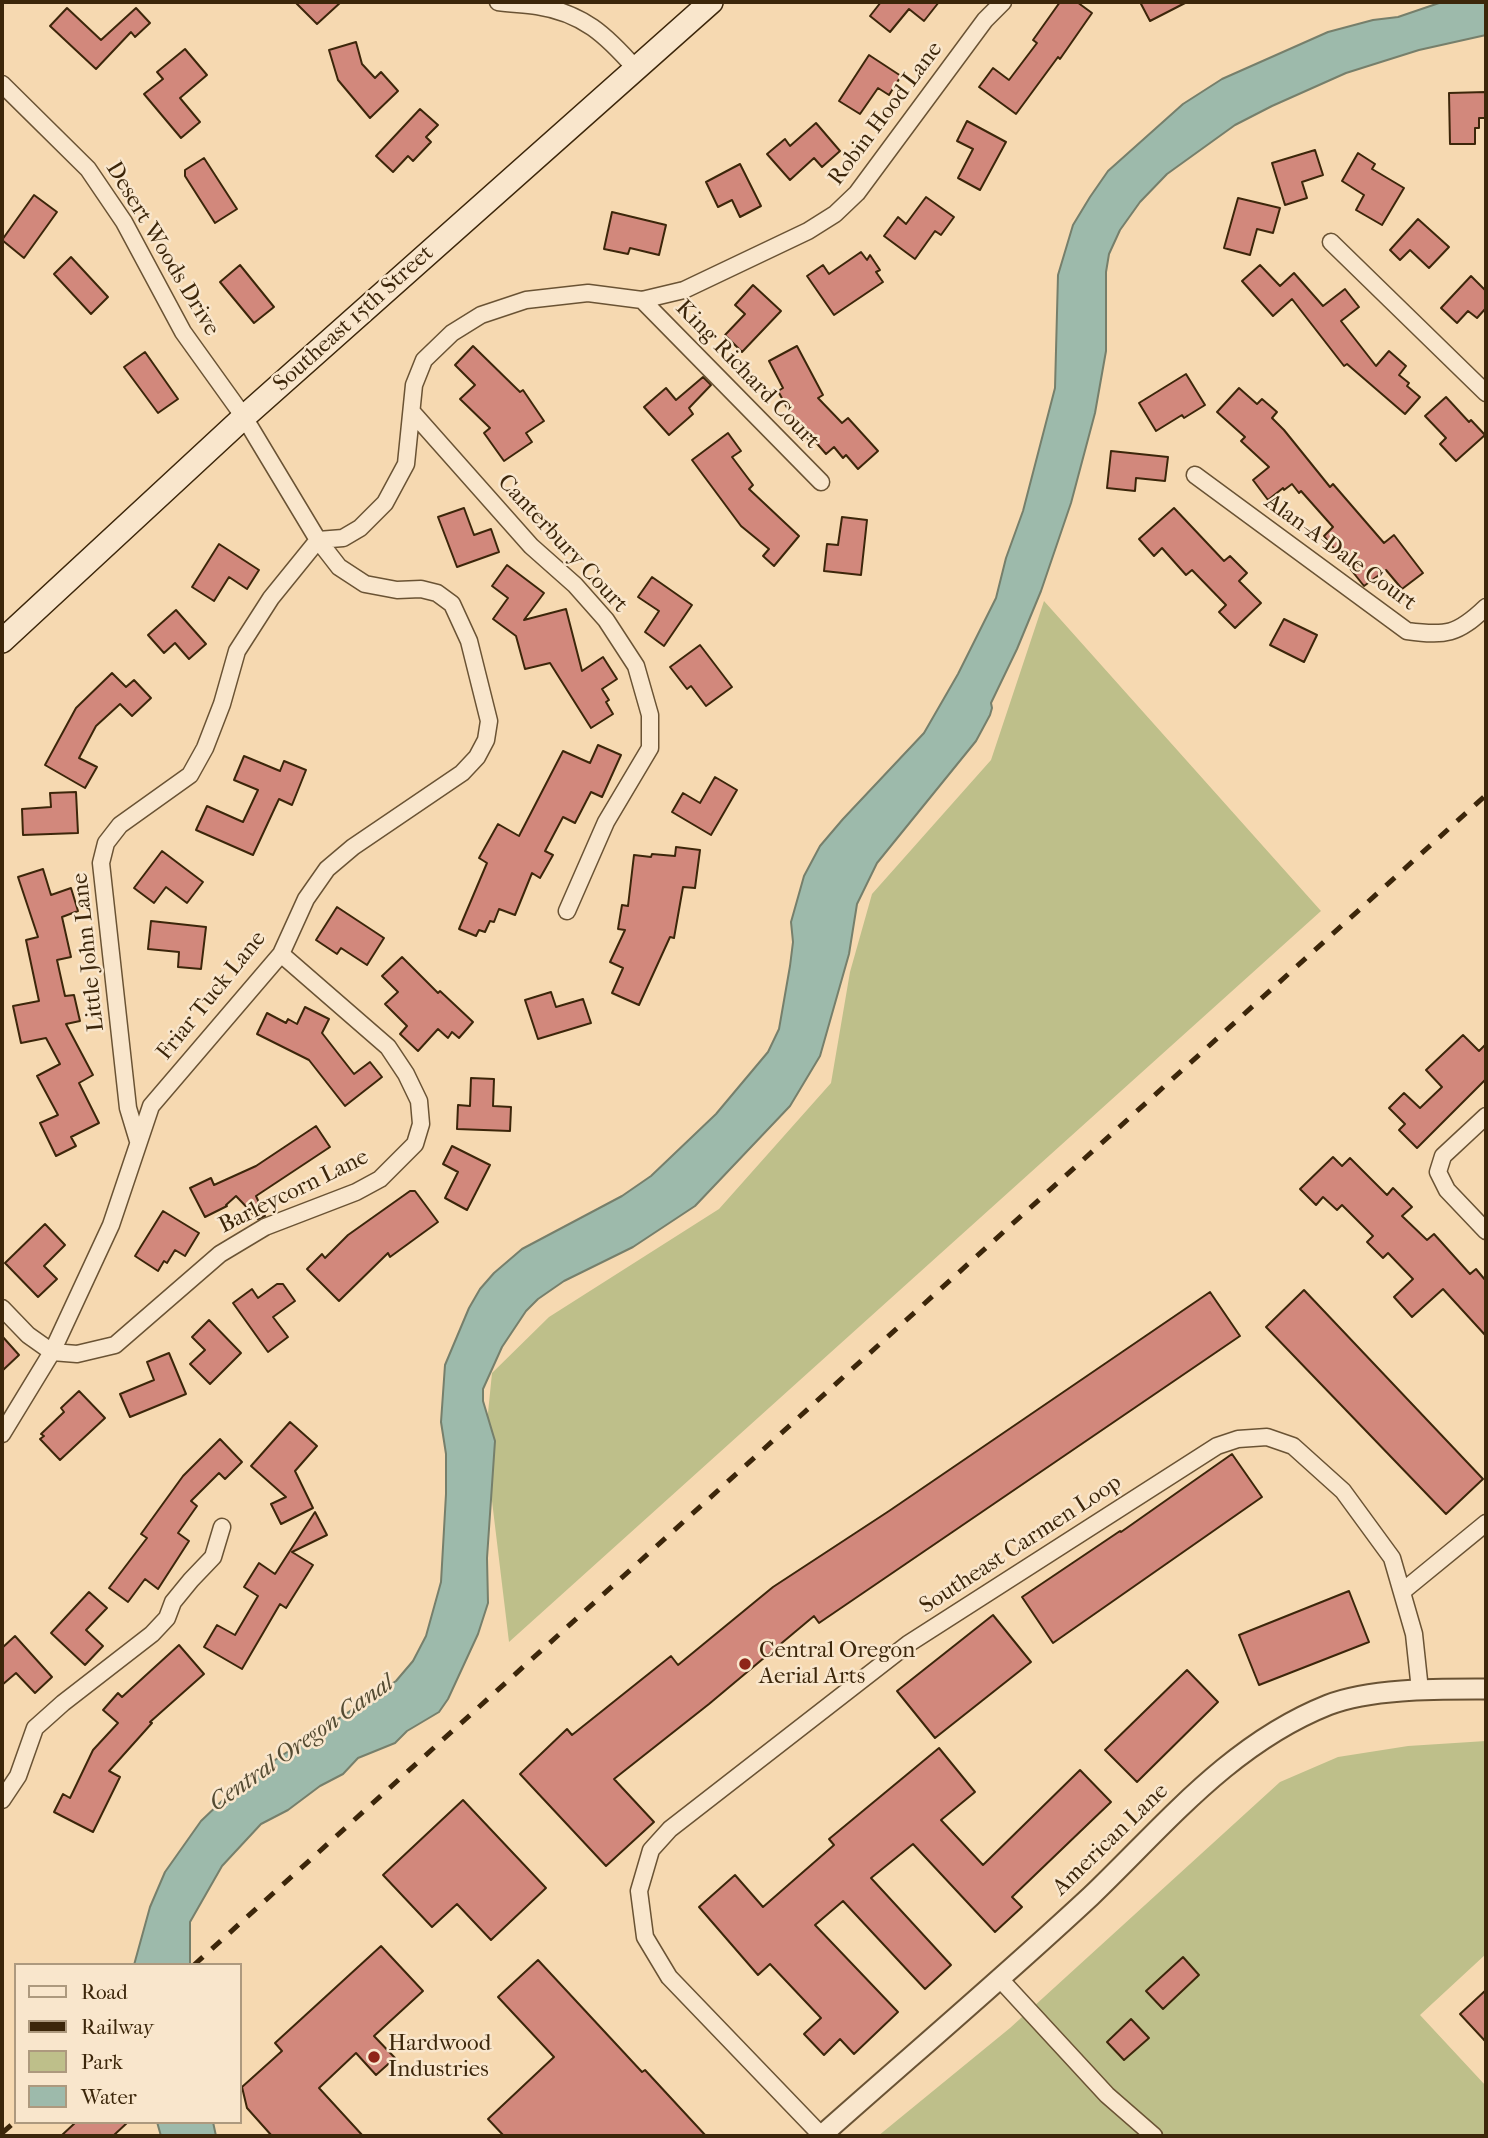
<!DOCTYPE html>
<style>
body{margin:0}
#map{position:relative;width:1488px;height:2138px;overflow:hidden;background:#f6d9b1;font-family:"IM FELL French Canon",serif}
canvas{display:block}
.frame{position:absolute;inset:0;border:4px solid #3c260a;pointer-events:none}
.legend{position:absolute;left:14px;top:1963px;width:228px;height:161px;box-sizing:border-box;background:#f9e6cc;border:2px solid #ad997e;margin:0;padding:9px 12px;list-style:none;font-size:21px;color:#3c260a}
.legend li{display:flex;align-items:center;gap:14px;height:35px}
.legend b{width:35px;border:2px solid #ad997e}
</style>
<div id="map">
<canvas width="1488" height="2138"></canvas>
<div class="frame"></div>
<ul class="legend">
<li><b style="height:9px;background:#f9e6cc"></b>Road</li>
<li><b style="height:9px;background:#3c260a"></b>Railway</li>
<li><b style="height:19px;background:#bebf8a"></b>Park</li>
<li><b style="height:19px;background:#9dbaab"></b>Water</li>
</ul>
</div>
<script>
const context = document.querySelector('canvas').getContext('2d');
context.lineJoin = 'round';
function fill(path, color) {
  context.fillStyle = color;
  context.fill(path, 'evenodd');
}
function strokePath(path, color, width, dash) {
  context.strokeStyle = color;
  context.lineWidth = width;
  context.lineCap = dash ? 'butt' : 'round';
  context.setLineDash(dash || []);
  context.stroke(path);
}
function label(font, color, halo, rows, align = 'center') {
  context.font = font + ' "IM FELL French Canon",serif';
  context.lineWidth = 5;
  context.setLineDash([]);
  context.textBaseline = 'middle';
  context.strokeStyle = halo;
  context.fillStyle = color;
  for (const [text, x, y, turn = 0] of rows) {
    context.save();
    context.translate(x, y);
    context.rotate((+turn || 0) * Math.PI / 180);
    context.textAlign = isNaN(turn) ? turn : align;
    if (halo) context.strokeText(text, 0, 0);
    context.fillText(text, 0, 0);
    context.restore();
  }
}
const green = new Path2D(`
 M1044,601L1321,911L509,1642L485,1443L492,1373L549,1317L719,1209L831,1083L850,972L872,894L991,760Z
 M1486,1741V1954L1420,2015L1486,2086V2136H878L1010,2028L1280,1782L1338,1757L1408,1746Z`);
const water = new Path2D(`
 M1442,2H1486V35L1419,50L1346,73L1272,106L1235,125L1167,174L1140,202L1120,230L1109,254L1106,272V351L1095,413L1071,503L1041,591L1017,649L991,703L992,708L990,715L976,741L877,863L857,904L849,954L820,1056L790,1106L695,1206L633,1247L564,1281L538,1299L526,1311L502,1347L483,1389V1401L495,1441L487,1558L488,1603L478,1634L448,1699L439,1712L407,1731L395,1743L358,1758L343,1774L320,1786L288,1810L261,1824L222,1866L190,1922V1965H134L150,1907L165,1872L201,1821L223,1800L275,1760L396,1681L413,1661L426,1636L441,1582L446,1494V1454L441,1422L445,1365L469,1308L480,1289L494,1273L522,1249L622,1196L651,1176L716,1114L768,1052L779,1029L790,966L793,942L791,922L804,876L820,846L843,819L924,733L958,674L996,598L1006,558L1023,511L1055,388L1058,275L1073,225L1090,197L1108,171L1183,104L1222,79L1328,32L1373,20L1398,17Z
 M157,2122H213L216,2136H161Z`);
const building = new Path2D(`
 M295,2H341L317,24Z
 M881,2H939L924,21L909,9L890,32L870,16Z
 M1060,2H1077L1092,13L1060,59L1058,57L1016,114L979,87L993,68L1009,80L1037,43L1033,40Z
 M1140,2H1187L1150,21Z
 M67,8L101,40L136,8L150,23L135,37L131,32L96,69L50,26Z
 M356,42L362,64L375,78L381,72L398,91L370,118L338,80L329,50Z
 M185,49L207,75L180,98L200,122L181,138L144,94L163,79L157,72Z
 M869,55L901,76L889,95L878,88L860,114L839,101Z
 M1486,92V118H1479V128H1475V144H1450L1449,93Z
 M420,109L438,125L426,137L431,142L413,161L408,156L393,172L376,156Z
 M967,121L1006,142L980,190L958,178L973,149L957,141Z
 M816,123L840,151L822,167L814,158L790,180L767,154L785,139L790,146Z
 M1315,150L1323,175L1302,182L1307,198L1285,205L1272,163Z
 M1358,153L1375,164L1372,169L1404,188L1382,225L1356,210L1364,195L1342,181Z
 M204,158L237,209L215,223L185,176V170Z
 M740,164L761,206L740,217L732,200L718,207L706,182Z
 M34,195L57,212L24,258L2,240Z
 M926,197L954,217L941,235L935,231L915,259L884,236L898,217L906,224Z
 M1238,198L1280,208L1273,233L1257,229L1250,255L1224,248Z
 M612,212L666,225L659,255L630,248L628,254L604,249Z
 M1418,219L1449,247L1429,268L1410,250L1400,260L1390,250Z
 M861,252L867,260L870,255L880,270L876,272L883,282L834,315L807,276L823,265L829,274Z
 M71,257L108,297L91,314L54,274Z
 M240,265L274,307L254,323L220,282Z
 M1260,265L1280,286L1294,273L1323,306L1345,289L1359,307L1341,321L1376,366L1389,351L1406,366L1399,375L1409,383L1407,386L1420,397L1405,414L1347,364L1344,366L1292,299L1273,316L1242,281Z
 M1471,276L1486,291V308L1477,318L1468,311L1457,323L1441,308Z
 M753,285L781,311L742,352L725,335L745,314L735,305Z
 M473,346L520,392L523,390L544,421L526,433L532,442L504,461L484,433L490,428L460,399L475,385L455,365Z
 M797,346L823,395L818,398L842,423L848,418L878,451L858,469L846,455L843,458L834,447L826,454L813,439L810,441L798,428L778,391L783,388L769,361Z
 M145,352L178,399L158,413L124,367Z
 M1186,374L1205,405L1184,418L1182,415L1156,431L1139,403Z
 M703,377L711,385L689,408L693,414L669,435L644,407L666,388L676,400Z
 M1239,388L1257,404L1262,399L1277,412L1272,418L1284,430L1330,487L1333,484L1384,543L1394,535L1423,573L1402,589L1386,570L1364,586L1324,536L1333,527L1301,491L1299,493L1292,484L1284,490L1283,488L1268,500L1253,480L1269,467L1241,441L1245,437L1217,412Z
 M1446,397L1469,422L1471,420L1485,435L1456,461L1440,444L1446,438L1425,416Z
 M728,433L741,451L732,457L753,485L749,489L799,536L774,566L763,556L769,549L741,526L692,460Z
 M1111,451L1168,457L1165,481L1136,478L1135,491L1107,488Z
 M464,508L474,535L491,529L499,552L457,567L438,517Z
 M1174,508L1224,561L1230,556L1247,573L1239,581L1261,603L1235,628L1219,612L1226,605L1192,570L1186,575L1162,548L1154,556L1139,539Z
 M842,517L867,520L861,575L824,571L827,544L838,545Z
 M219,544L259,570L247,589L229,577L214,601L192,587Z
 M507,565L544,593L524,620L566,609L582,671L603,657L617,679L602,689L609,700L606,702L613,714L591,728L550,663L525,669L516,636L493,619L508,598L492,586Z
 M652,577L692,605L664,646L645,632L659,611L638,597Z
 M176,610L206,644L189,659L175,643L164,653L148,635Z
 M1284,619L1317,635L1304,662L1270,645Z
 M700,645L732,687L706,706L691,686L687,689L670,667Z
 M112,673L126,687L134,680L151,698L132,716L120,704L96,726L79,758L97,767L85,788L45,765L76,708Z
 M598,745L621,755L602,797L591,792L575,823L563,817L545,851L553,855L540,878L532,873L515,915L499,909L494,922L490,921L485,932L479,930L476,936L459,929L487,863L479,858L498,824L519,836L563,751L590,763Z
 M244,756L280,771L284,761L306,770L292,805L279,799L253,855L196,830L207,806L243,822L258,790L234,780Z
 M715,777L737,790L711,835L672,812L683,793L700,803Z
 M76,792L78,833L23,835L22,809L51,807L50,793Z
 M676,847L700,850L695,888L683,887L674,938L670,937L639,1005L612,993L623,968L610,962L625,930L618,929L622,905L628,906L634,855L651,857L652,854L675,856Z
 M162,851L203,882L187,903L166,887L154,903L134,888Z
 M43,869L51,895L71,888L78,911L62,917L71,957L57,960L65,996L74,995L80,1021L66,1024L93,1075L79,1083L99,1123L71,1137L76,1146L56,1156L40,1123L58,1115L37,1076L60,1064L46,1038L21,1043L13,1006L39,1001L26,940L38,937L18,877Z
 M337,907L384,938L367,965L341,948L337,954L316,940Z
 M151,921L206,927L201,969L178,967L179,952L148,949Z
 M402,957L438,993L440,991L473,1022L459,1038L452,1032L448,1038L438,1029L418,1051L400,1034L407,1026L385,1004L398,992L382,976Z
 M551,992L556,1007L583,999L591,1023L538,1039L525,1000Z
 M305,1007L329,1019L322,1033L354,1074L370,1062L382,1077L345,1106L309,1060L257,1034L267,1013L286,1023L288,1019L297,1024Z
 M1463,1035L1479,1051L1486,1044V1079L1417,1148L1399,1130L1405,1124L1389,1108L1404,1093L1420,1108L1442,1087L1426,1070Z
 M471,1078L494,1079L493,1106L511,1107L510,1131L457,1129L458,1105L470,1106Z
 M316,1126L330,1147L256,1196L265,1216L258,1219L236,1196L226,1205L227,1206L205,1217L190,1188L211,1178L214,1185L256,1166Z
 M452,1146L490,1165L467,1210L445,1198L458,1172L443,1164Z
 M1333,1157L1342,1166L1350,1158L1387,1195L1393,1188L1412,1207L1402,1216L1427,1240L1434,1234L1470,1274L1476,1269L1486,1281V1336L1443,1289L1412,1317L1394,1297L1413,1279L1388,1253L1383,1258L1367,1242L1373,1236L1342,1205L1337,1210L1323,1197L1316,1205L1300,1189Z
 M410,1191H415L438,1222L390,1257L388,1253L339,1301L307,1269L322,1254L325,1258L348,1235Z
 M163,1211L199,1233L185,1256L175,1250L167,1263L164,1261L158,1271L135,1256Z
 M45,1224L65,1245L44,1266L57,1279L38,1297L5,1263Z
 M277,1284H283L295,1301L273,1317L288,1337L268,1352L233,1303L252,1289L258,1298Z
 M1304,1290L1483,1479L1446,1514L1266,1327Z
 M1210,1292L1240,1336L819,1623L814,1616L709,1704L614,1779L654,1822L606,1866L520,1774L567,1729L572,1735L671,1656L678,1665L773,1587L889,1511Z
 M209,1320L241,1353L210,1384L190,1364L205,1350L192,1337Z
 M2,1336L19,1355L2,1371Z
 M169,1353L186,1394L130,1417L120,1394L154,1380L147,1362Z
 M79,1391L105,1418L60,1460L40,1439L44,1436L41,1434L64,1412L61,1408Z
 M290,1422L317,1446L295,1471L313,1508L281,1524L271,1504L286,1497L251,1466Z
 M220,1439L242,1462L225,1479L219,1473L191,1501L197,1506L178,1533L189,1541L158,1589L145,1579L128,1602L109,1588L147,1538L141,1534L183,1476Z
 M1232,1454L1262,1497L1053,1643L1022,1597L1120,1531L1121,1532Z
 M315,1512L327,1535L292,1552L313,1565L286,1608L280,1604L242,1669L204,1647L217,1625L235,1635L258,1596L244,1587L259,1563L275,1574Z
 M1349,1591L1369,1642L1259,1685L1239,1635Z
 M89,1592L107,1608L86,1630L103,1646L85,1665L51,1633Z
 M993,1615L1031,1662L935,1738L897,1691Z
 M15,1636L52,1677L35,1693L16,1673L2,1685V1648Z
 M179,1645L204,1674L150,1722L152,1723L109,1771L120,1777L93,1832L54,1812L63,1794L70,1798L93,1750L118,1723L103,1710L118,1693L122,1697Z
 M1187,1670L1218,1702L1137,1782L1105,1750Z
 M939,1748L975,1792L941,1820L983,1865L1080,1770L1111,1802L1012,1897L1022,1907L995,1932L913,1844L871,1878L951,1965L925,1989L843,1901L815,1925L898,2012L854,2054L840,2039L824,2055L804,2034L821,2018L770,1964L758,1975L699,1907L735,1875L763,1907L834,1845L829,1839Z
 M463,1800L546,1888L491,1940L457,1904L432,1927L383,1875Z
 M381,1946L423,1991L374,2036L395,2058L376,2075L356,2053L319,2088L363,2136H272L247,2108L242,2087L282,2051L275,2043Z
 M1183,1957L1199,1975L1163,2009L1146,1991Z
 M538,1960L642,2072L645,2070L706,2136H504L488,2119L554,2057L498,1997Z
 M1486,1990V2042L1460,2014Z
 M1131,2019L1149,2038L1124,2060L1107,2042Z
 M76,2122H128L113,2136H61Z`);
const minor = new Path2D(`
 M498,2C511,4 524,4 537,6C583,13 606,35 636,69
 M2,84L88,169L124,222L183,332L244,417L318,540L339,567L365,584L397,590L421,589L437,593L452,604L469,641L489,721L486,740L477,757L462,773L353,847L327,869L306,899L281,954L151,1106L111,1225L52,1352L2,1434
 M1331,242L1486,393
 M642,300L821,482
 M413,413L531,546L575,585L606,620L636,666L650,715V748L606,822L567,911
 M1195,475L1407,631C1446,636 1457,635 1486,607
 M1486,1116L1443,1156L1438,1172L1447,1190L1486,1231
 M138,1141L128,1108L101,863L106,843L120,825L190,775L205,748L222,704L237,651L271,598L318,540L343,538L360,528L385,503L406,464L414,385L424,360L452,333L481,315L526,300L588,293L642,300L684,290L808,231L835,214L857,193L985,20L1003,2
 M2,1308L28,1335L52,1352L77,1354L115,1345L220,1254L265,1227L356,1192L380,1179L415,1144L421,1124L419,1101L406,1074L388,1047L281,954
 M1403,1591L1486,1523
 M2,1800L18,1776L35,1728L63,1703L152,1634L167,1618L173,1602L191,1580L213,1557L222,1527
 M999,1978L1107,2095L1154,2136
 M822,2136L669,1977L645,1937L639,1891L651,1850L670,1829L908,1644L1217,1446L1238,1439L1267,1437L1293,1446L1343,1491L1392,1558L1414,1634L1420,1690`);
const tertiary = new Path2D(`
 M821,2136C911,2056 1003,1978 1091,1896C1165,1825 1230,1744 1328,1705C1371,1688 1440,1689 1486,1689`);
const secondary = new Path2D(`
 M2,641L244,417L711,2`);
const rail = new Path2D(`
 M194,1965L1486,795
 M2,2133L16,2121`);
const markers = [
 [745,1664,7,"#8f2418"],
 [374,2057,7,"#8f2418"]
];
const streetNames = [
 ["Robin Hood Lane",886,114,-53],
 ["Desert Woods Drive",162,249,59],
 ["Southeast 15th Street",354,319,-42],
 ["King Richard Court",747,375,46],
 ["Canterbury Court",562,544,47],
 ["Alan-A-Dale Court",1340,553,36],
 ["Little John Lane",89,952,-96],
 ["Friar Tuck Lane",212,996,-51],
 ["Barleycorn Lane",294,1192,-26],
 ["Southeast Carmen Loop",1021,1545,-33],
 ["American Lane",1111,1840,-44]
];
const poiNames = [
 ["Central Oregon",759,1651],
 ["Aerial Arts",759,1677],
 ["Hardwood",388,2044],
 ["Industries",388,2070]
];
const waterNames = [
 ["Central Oregon Canal",302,1744,-35]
];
fill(green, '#bebf8a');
fill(water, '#9dbaab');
strokePath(water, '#767f6b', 2);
fill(building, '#d2887c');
strokePath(building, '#3c260a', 2);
strokePath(minor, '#6a5334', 19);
strokePath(tertiary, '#6a5334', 23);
strokePath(secondary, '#3c260a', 26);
strokePath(minor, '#f9e6cc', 16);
strokePath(tertiary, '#f9e6cc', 19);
strokePath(secondary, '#f9e6cc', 23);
strokePath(rail, '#3c260a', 5, [12, 12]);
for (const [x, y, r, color] of markers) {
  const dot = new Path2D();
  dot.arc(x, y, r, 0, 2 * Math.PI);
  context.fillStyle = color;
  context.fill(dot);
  strokePath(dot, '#f9e6cc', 2.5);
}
label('23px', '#3c260a', '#f9e6cc', streetNames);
label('23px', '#3c260a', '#f9e6cc', poiNames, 'left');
label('italic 24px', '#544b32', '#f9e6cc', waterNames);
</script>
